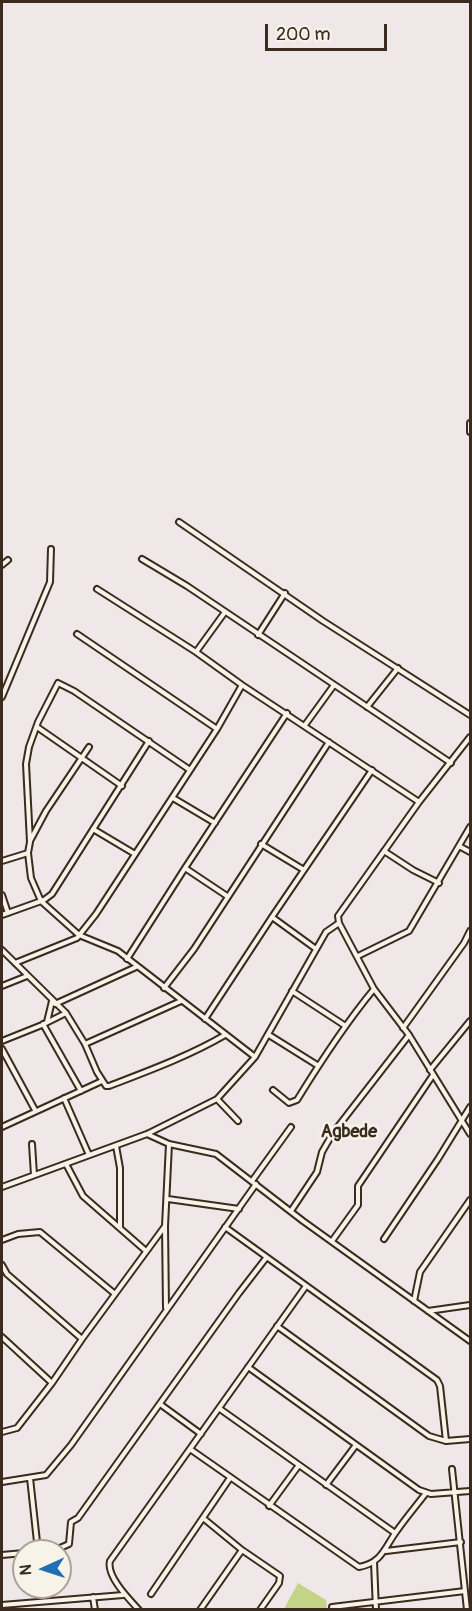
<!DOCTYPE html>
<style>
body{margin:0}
#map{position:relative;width:472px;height:1611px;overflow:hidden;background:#efe7e8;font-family:Pangolin,sans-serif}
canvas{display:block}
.frame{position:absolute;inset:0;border:3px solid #3b2a1e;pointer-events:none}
.north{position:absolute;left:12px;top:1539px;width:60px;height:60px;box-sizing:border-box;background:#f7f3e8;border:2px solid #aca397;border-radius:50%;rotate:267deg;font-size:16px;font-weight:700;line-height:24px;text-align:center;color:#3b2a1e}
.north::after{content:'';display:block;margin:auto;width:21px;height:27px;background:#1f6fb2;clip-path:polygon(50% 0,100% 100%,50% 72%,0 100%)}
.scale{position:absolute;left:265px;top:24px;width:122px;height:27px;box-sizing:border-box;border:3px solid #3b2a1e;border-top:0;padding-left:8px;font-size:18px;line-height:21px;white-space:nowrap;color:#3b2a1e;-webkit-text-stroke:4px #f7f3e8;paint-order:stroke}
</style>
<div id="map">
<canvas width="472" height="1611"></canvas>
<div class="frame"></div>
<div class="north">N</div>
<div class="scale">200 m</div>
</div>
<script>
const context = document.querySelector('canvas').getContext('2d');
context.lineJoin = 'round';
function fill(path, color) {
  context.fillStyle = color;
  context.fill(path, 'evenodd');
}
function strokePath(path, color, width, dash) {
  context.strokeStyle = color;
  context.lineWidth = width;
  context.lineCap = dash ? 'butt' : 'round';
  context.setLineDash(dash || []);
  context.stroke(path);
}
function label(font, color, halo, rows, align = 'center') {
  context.font = font + ' Pangolin,sans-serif';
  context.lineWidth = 5;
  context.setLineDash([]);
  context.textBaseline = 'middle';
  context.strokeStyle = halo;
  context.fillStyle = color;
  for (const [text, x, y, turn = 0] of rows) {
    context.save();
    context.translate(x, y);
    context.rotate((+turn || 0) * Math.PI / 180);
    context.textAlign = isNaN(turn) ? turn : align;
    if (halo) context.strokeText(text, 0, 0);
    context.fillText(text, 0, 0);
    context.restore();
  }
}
const green = new Path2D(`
 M298,1583L326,1600L327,1609H284Z`);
const minor = new Path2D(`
 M470,423V432
 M179,522L323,621L470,715
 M142,559L187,586L451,763
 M2,565L8,560
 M97,589L196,652L242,685L419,802
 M77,634L217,729L242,685
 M258,635L285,593
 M196,652L225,612
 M2,697L50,582L51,549
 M367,707L398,668
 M305,725L334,685
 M37,727L122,786
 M470,737L419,802L338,916L339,923L374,989L409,1035L470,1134
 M190,770L74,691L58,683L38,722L29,747L26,764L30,842L28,853L31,878L41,901L79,935L118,951L255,1057
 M173,798L215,823
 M93,829L135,854
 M30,841L46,811L89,747
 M261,844L304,870
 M459,846L470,852
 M384,851L413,870L439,883
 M2,861L28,853
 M185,868L287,713
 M2,895L8,913
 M2,915L44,900L52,894L149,741
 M272,917L316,949
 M2,950L66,1013L85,1044
 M358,956L409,931L470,827
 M127,959L185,868L227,896
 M15,963L77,938L96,914L217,729
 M2,986L27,976
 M164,988L194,949L329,742
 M292,991L344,1025
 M181,1001L85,1044L97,1072L106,1086H109C148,1071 189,1056 225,1035
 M55,1004L136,967
 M205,1019L272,917L372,770
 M47,1022L52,1001
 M43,1024L81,1091
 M403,1028L464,943L470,931
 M269,1035L317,1065
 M2,1041L42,1025L66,1013
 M2,1049L35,1110
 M430,1070L470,1021
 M273,1090L289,1103L297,1100C321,1061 345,1024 374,989
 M64,1098L89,1155
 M217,1099L238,1121
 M2,1127L102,1081
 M147,1134L169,1144L216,1154L303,1221L470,1341
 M32,1144L34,1175
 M116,1146L120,1168V1227
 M66,1164L83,1196L146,1251
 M252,1181L291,1127
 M2,1187L147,1134L217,1099L255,1057L326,932L339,923
 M168,1199L239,1209
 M291,1211L317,1172L322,1152L333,1133L409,1035
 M225,1227L437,1380L440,1386L446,1441
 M384,1239L438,1159L470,1107
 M2,1240L18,1234L40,1232L115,1294
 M332,1241L358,1205V1186L433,1075
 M2,1265L7,1274L82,1339
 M414,1301L420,1272L470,1200
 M166,1308L165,1226L169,1144
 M428,1311L470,1305
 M277,1326L429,1436L446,1441L470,1439
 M2,1337L52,1383L17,1428L2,1432
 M248,1367L419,1490L431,1494L470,1491
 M52,1383L82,1339L165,1226
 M160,1404L201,1434
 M220,1409L395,1533
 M190,1449L359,1567C382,1563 385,1547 396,1532C405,1519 416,1506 426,1493
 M452,1469L467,1610
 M30,1478L38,1551
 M2,1482L46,1475L71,1445L256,1184
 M326,1485L356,1445
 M269,1506L299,1465
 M203,1518L242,1550L280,1576L279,1583L260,1610
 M42,1551L60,1548L69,1544L71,1522L78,1518L239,1293L266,1258
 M386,1551L461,1542
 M2,1555L24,1553
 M374,1562L376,1610
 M151,1594L230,1478
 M93,1597L95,1610
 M2,1605L123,1595
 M332,1607L465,1591
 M139,1610C129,1599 106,1576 110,1561L306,1286
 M200,1610L242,1550`);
const quarterNames = [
 ["Agbede",349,1132]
];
fill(green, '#c3d387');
strokePath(minor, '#3b2a1e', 8);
strokePath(minor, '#f7f3e8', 4);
label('bold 18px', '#3b2a1e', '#f7f3e8', quarterNames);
</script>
